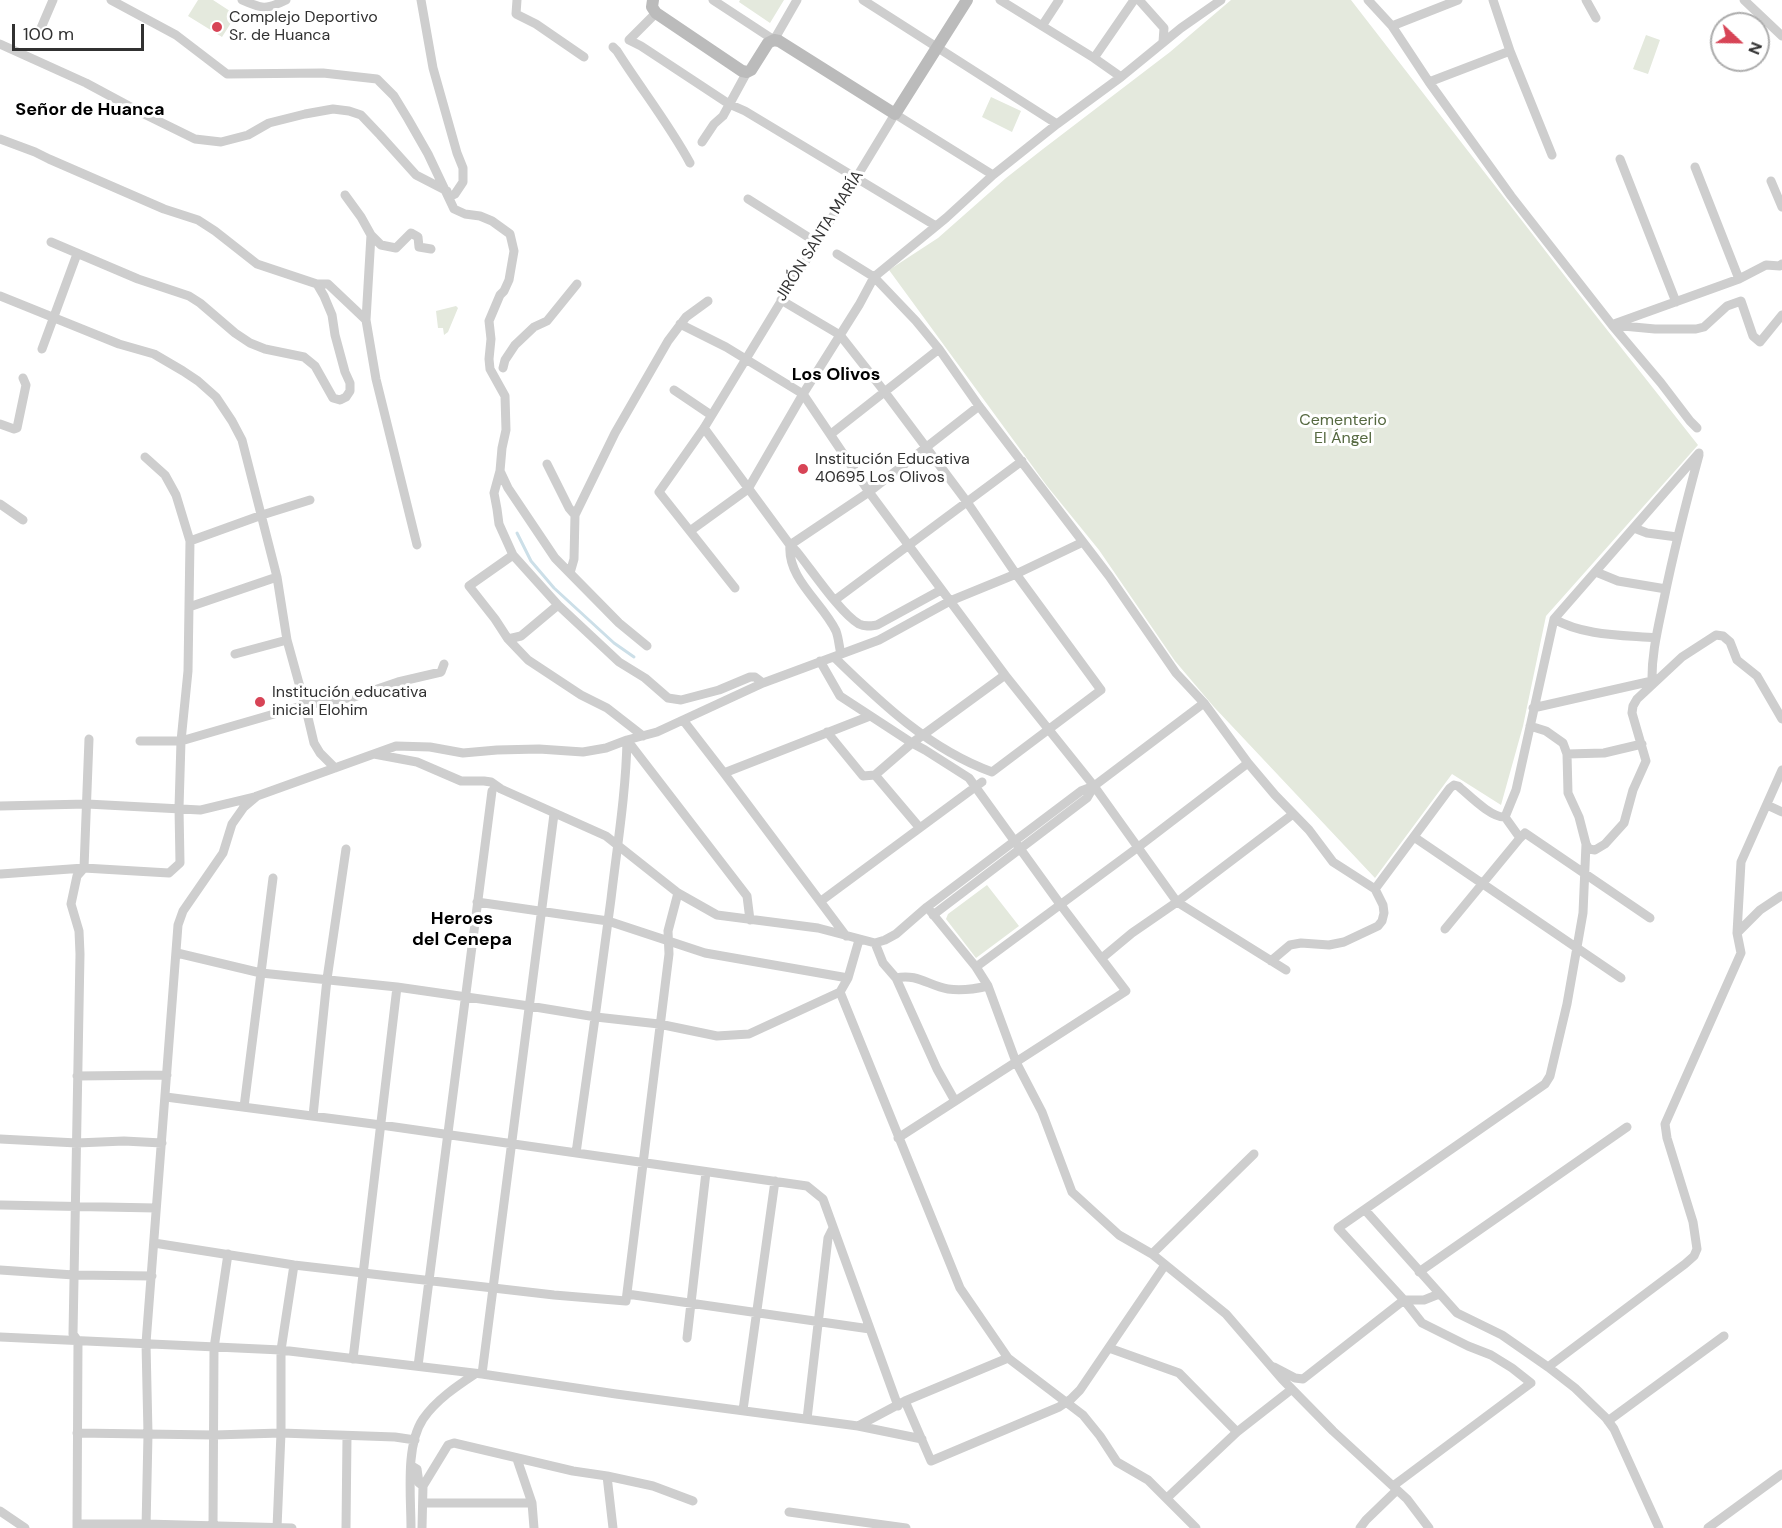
<!DOCTYPE html>
<meta charset="utf-8">
<style>
body{margin:0}
#map{position:relative;width:1782px;height:1528px;overflow:hidden;background:#fff;font-family:"DM Sans",sans-serif}
canvas{display:block}
.north{position:absolute;left:1710px;top:12px;width:60px;height:60px;box-sizing:border-box;background:#fff;border:2px solid #adadad;border-radius:50%;rotate:112deg;font-size:16px;font-weight:700;line-height:24px;text-align:center;color:#313131}
.north::after{content:'';display:block;margin:auto;width:21px;height:27px;background:#d74456;clip-path:polygon(50% 0,100% 100%,50% 72%,0 100%)}
.scale{position:absolute;left:12px;top:24px;width:132px;height:27px;box-sizing:border-box;border:3px solid #313131;border-top:0;padding-left:8px;font-size:18px;line-height:21px;white-space:nowrap;color:#313131;-webkit-text-stroke:4px #fff;paint-order:stroke}
</style>
<div id="map">
<canvas width="1782" height="1528"></canvas>
<div class="north">N</div>
<div class="scale">100 m</div>
</div>
<script>
const context = document.querySelector('canvas').getContext('2d');
context.lineJoin = 'round';
function fill(path, color) {
  context.fillStyle = color;
  context.fill(path, 'evenodd');
}
function strokePath(path, color, width, dash) {
  context.strokeStyle = color;
  context.lineWidth = width;
  context.lineCap = dash ? 'butt' : 'round';
  context.setLineDash(dash || []);
  context.stroke(path);
}
function label(font, color, halo, rows, align = 'center') {
  context.font = font + ' "DM Sans",sans-serif';
  context.lineWidth = 6;
  context.setLineDash([]);
  context.textBaseline = 'middle';
  context.strokeStyle = halo;
  context.fillStyle = color;
  for (const [text, x, y, turn = 0] of rows) {
    context.save();
    context.translate(x, y);
    context.rotate((+turn || 0) * Math.PI / 180);
    context.textAlign = isNaN(turn) ? turn : align;
    if (halo) context.strokeText(text, 0, 0);
    context.fillText(text, 0, 0);
    context.restore();
  }
}
const green = new Path2D(`
 M198,0H213L236,15L222,37L188,16Z
 M740,0H784L770,23L739,2Z
 M1231,0H1351L1578,293L1698,445L1546,616L1523,726L1501,805L1452,774L1375,878L1214,707L1175,661L1099,550L1047,486L889,270L938,238L1006,178L1043,149L1170,52Z
 M1646,35L1660,40L1648,74L1633,69Z
 M991,97L1021,111L1012,132L982,117Z
 M456,306L458,308L448,332L444,335L443,328H438L436,311Z
 M987,885L1019,926L976,958L946,919L948,914Z`);
const stream = new Path2D(`
 M517,533L531,561L554,588L614,643L634,657`);
const street = new Path2D(`
 M111,0L176,35L227,74L323,73L377,79L394,96L408,119L428,154L454,209L465,214L480,216L492,221L510,234L514,251L509,280L504,291L500,295L489,321L491,339L489,359L490,369L505,396L506,430L502,448L500,471L508,488L555,558L619,623L647,646
 M242,0C262,9 266,10 286,0
 M421,0L433,68L457,153L463,168V182L455,194L449,197
 M517,0L516,14L536,24L584,57
 M713,0L774,40L797,0
 M863,0L1057,124
 M1000,0L1094,58L1121,77
 M1139,0L1164,28L1163,42
 M1368,0L1392,26L1429,82L1511,196L1612,325L1661,383L1690,421L1697,428
 M1493,0L1510,51L1552,155
 M1586,0L1596,18
 M1744,0L1782,36
 M656,13L629,40L641,46L729,104L745,111L936,226
 M1042,26L1059,0
 M1392,26L1458,0
 M41,28L53,0
 M0,44L86,83L140,112L195,139L221,142L248,135L269,123L305,114L333,109L349,111L361,115L380,135L416,175L447,191
 M613,47L617,51C641,89 669,124 690,163
 M1094,58L1134,0
 M1429,82L1510,51
 M0,139L35,152L49,159L164,209L198,220L215,231L257,264L317,284H328L366,320L376,379L417,545
 M702,142L714,124L723,116L747,72
 M1620,159L1676,302
 M1695,167L1739,279
 M1771,181L1782,207
 M345,195L361,217L371,235L381,245L396,248L411,233L418,237L419,247L431,249
 M748,199L816,242
 M51,242L138,279L189,296L200,303L235,333L250,343L265,349L304,357L315,366L333,398L340,400L346,397L350,391V383L345,372L335,335L332,315L324,296L317,284
 M837,254L874,277L916,321L939,349L979,406L1109,576L1176,673L1204,703L1248,763L1275,795L1309,830L1333,862L1375,889L1383,905L1384,913L1382,921L1378,926L1344,942L1329,945L1301,943L1290,945L1271,961
 M0,296L119,344L154,354L183,371L198,381L216,397L232,421L242,440L277,577L287,640L305,705L314,743L320,753L335,768
 M781,300L840,335L884,391L967,502L1016,574L1101,690L992,772C929,749 881,703 834,657
 M366,320L371,235
 M680,324L726,347L803,394L869,492L1005,675L1094,786L1177,902L1286,970
 M1614,324L1739,279L1766,265L1780,266L1782,264
 M1612,325L1655,329H1696L1704,327L1727,306L1741,301L1753,336L1760,342L1782,315
 M42,349L77,254
 M503,368L505,360L515,345L534,327L547,321L577,284
 M674,390L711,415
 M0,424L14,429L17,428L26,385L23,378
 M704,428L790,545L797,552C811,569 841,614 859,624C865,627 870,626 877,625L941,590
 M831,434L939,349
 M547,464L569,508L575,515
 M500,471L494,493L497,509L499,524L513,555L558,605L619,662L645,678L668,698L681,700L719,690L750,677H755L763,683
 M0,504L23,520
 M1634,528L1647,533L1677,537
 M690,531L748,489L803,394L859,305L874,277L946,218L993,175
 M190,541L262,515L310,500
 M513,555L469,586L495,619L508,639L528,660L581,695L607,708L643,736
 M1596,572L1618,581L1666,589
 M570,573L574,559L575,515L615,433L668,341L686,317L708,301
 M735,588L659,492L704,428L895,114L993,175L1057,124L1121,77L1181,28L1221,0
 M835,600L1022,461
 M189,607L277,577
 M1554,619C1584,636 1622,635 1656,638
 M508,639L521,636L558,605
 M235,654L287,640
 M841,654C839,647 839,639 836,631C823,603 787,579 790,545L869,492L979,406
 M820,661L840,696L912,743L925,750L969,778L1060,904L1126,991L898,1138
 M1652,685C1651,655 1658,628 1664,599C1674,550 1686,503 1699,455
 M1533,708L1652,681
 M683,720L724,773L846,936
 M827,732L863,776L875,775
 M627,740L747,896L750,920
 M140,741H181L305,705L354,697L398,682L441,672L444,664
 M374,754L417,762L461,781H484L491,782L501,789L606,836L678,893L717,915L818,928L875,943L885,940L896,934L927,907L1081,791L1094,786L1204,703
 M1567,754L1604,753L1642,744
 M724,773L870,716
 M1767,805L1782,812
 M0,806L87,804L200,810L254,797
 M1505,817L1520,838L1525,833L1650,918
 M919,827L875,775L912,743L1005,675
 M1414,837L1621,978
 M1586,844L1589,849L1595,850L1605,844L1624,823L1633,790L1646,761L1632,713L1633,706L1637,699L1682,657L1716,635L1723,636L1730,642L1737,660L1757,676L1782,719
 M1,874L84,868L169,873L180,863L179,808L181,741L188,671L190,541L176,495L165,475L145,457
 M1375,889L1450,788L1454,785L1458,786C1469,795 1491,818 1505,817L1516,790L1554,619L1699,453
 M821,901L982,782
 M477,902L608,921L705,953L848,978
 M927,907L976,967L988,986L1016,1062L1042,1112L1072,1192L1119,1235L1152,1254L1226,1314L1282,1379L1333,1431L1407,1499L1429,1528
 M933,915L1087,798L1094,786
 M1445,929L1520,838
 M1737,933L1760,910L1781,896
 M875,943L883,963L896,978L937,1069L955,1101
 M177,953L261,973L397,987L529,1006L596,1017L659,1024L717,1036L749,1034L840,992L848,978L859,940
 M1102,958L1132,933L1177,902L1293,814
 M976,967L1137,848L1248,763
 M896,978C917,973 929,986 948,989C962,991 975,989 988,986
 M840,992L960,1288L1008,1358L1083,1415L1100,1436L1117,1462L1148,1480L1196,1528
 M77,1076L167,1075
 M166,1097L381,1125L807,1186L823,1199L898,1406
 M244,1107L273,878
 M313,1116L327,979L346,849
 M0,1139L77,1143L124,1141L162,1143
 M576,1153C588,1068 600,984 611,899C617,847 626,793 627,740
 M0,1205L156,1208
 M1365,1210L1457,1313L1502,1335L1548,1367L1575,1388L1606,1418L1614,1429L1659,1528
 M154,1243L294,1265L554,1295L626,1301L669,954L668,931L678,893
 M1152,1254L1254,1154
 M0,1270L74,1275L152,1276
 M1419,1272L1627,1127
 M627,1294L870,1329
 M0,1337L281,1350L482,1374L616,1394L858,1426L922,1439
 M687,1338L706,1172
 M1109,1348L1179,1373L1237,1432
 M353,1359L397,987
 M418,1366L492,791
 M1274,1367L1295,1378L1303,1379L1404,1300H1424L1439,1294
 M1548,1367L1685,1264L1694,1256L1697,1249L1693,1222L1667,1138L1665,1124L1741,953L1737,933L1741,862L1782,770
 M482,1374L554,814
 M905,1401L931,1461L1059,1407L1071,1399L1080,1390L1165,1265
 M743,1410L775,1181
 M807,1419L828,1238L833,1228
 M1608,1421L1724,1336
 M858,1426L905,1401L1008,1358
 M77,1433L214,1435L281,1433L395,1437L415,1440
 M517,1459L532,1503L534,1528
 M412,1466L417,1469L419,1483L423,1486
 M607,1476L613,1528
 M1393,1486L1531,1383L1512,1368L1491,1355L1468,1346L1422,1323L1404,1300L1338,1228L1545,1084L1550,1076L1567,1004L1583,913L1586,844L1579,817L1568,793L1567,754L1563,743L1546,731L1530,726
 M1167,1498L1237,1432L1292,1389
 M423,1503H532
 M0,1511L25,1528
 M789,1512L906,1528
 M77,1524H146L292,1528
 M77,1528L78,1341L73,1334L80,954L79,931L71,904L77,876L84,868L89,739
 M146,1528L148,1434L146,1343L178,925L183,911L223,853L232,824L244,807L257,796L396,746L430,747L463,753L497,750L539,749L583,752L606,748L627,740L657,732L763,683L879,640L950,601L1016,574L1083,542
 M213,1528L214,1348L228,1254
 M277,1528L281,1433V1350L294,1265
 M346,1528L347,1436
 M411,1528C411,1496 405,1446 423,1419C436,1400 457,1386 475,1374
 M422,1528L423,1486L448,1445L454,1443L573,1471L607,1476L653,1486L693,1501
 M1360,1528L1366,1520L1397,1490
 M1708,1528L1782,1474`);
const secondary = new Path2D(`
 M653,0L652,7L656,13L742,71L747,72L751,70L768,43L774,40L779,41L895,114L967,0`);
const markers = [
 [217,27,6,"#d74456"],
 [803,469,6,"#d74456"],
 [260,702,6,"#d74456"]
];
const poiNames = [
 ["Complejo Deportivo",229,18],
 ["Sr. de Huanca",229,36],
 ["Institución Educativa",815,460],
 ["40695 Los Olivos",815,478],
 ["Institución educativa",272,693],
 ["inicial Elohim",272,711]
];
const streetNames = [
 ["JIRÓN SANTA MARÍA",820,236,-58]
];
const parkNames = [
 ["Cementerio",1343,421],
 ["El Ángel",1343,439]
];
const neighbourhoodNames = [
 ["Señor de Huanca",90,110],
 ["Los Olivos",836,375],
 ["Heroes",462,919],
 ["del Cenepa",462,940]
];
fill(green, '#e4e9dd');
strokePath(stream, '#ccdfe8', 3);
strokePath(street, '#cecece', 9);
strokePath(secondary, '#bbb', 12);
for (const [x, y, r, color] of markers) {
  const dot = new Path2D();
  dot.arc(x, y, r, 0, 2 * Math.PI);
  context.fillStyle = color;
  context.fill(dot);
  strokePath(dot, '#fff', 2);
}
label('16px', '#313131', '#fff', poiNames, 'left');
label('16px', '#313131', '#fff', streetNames);
label('16px', '#566941', '#fff', parkNames);
label('bold 18px', '#000', '#fff', neighbourhoodNames);
</script>
